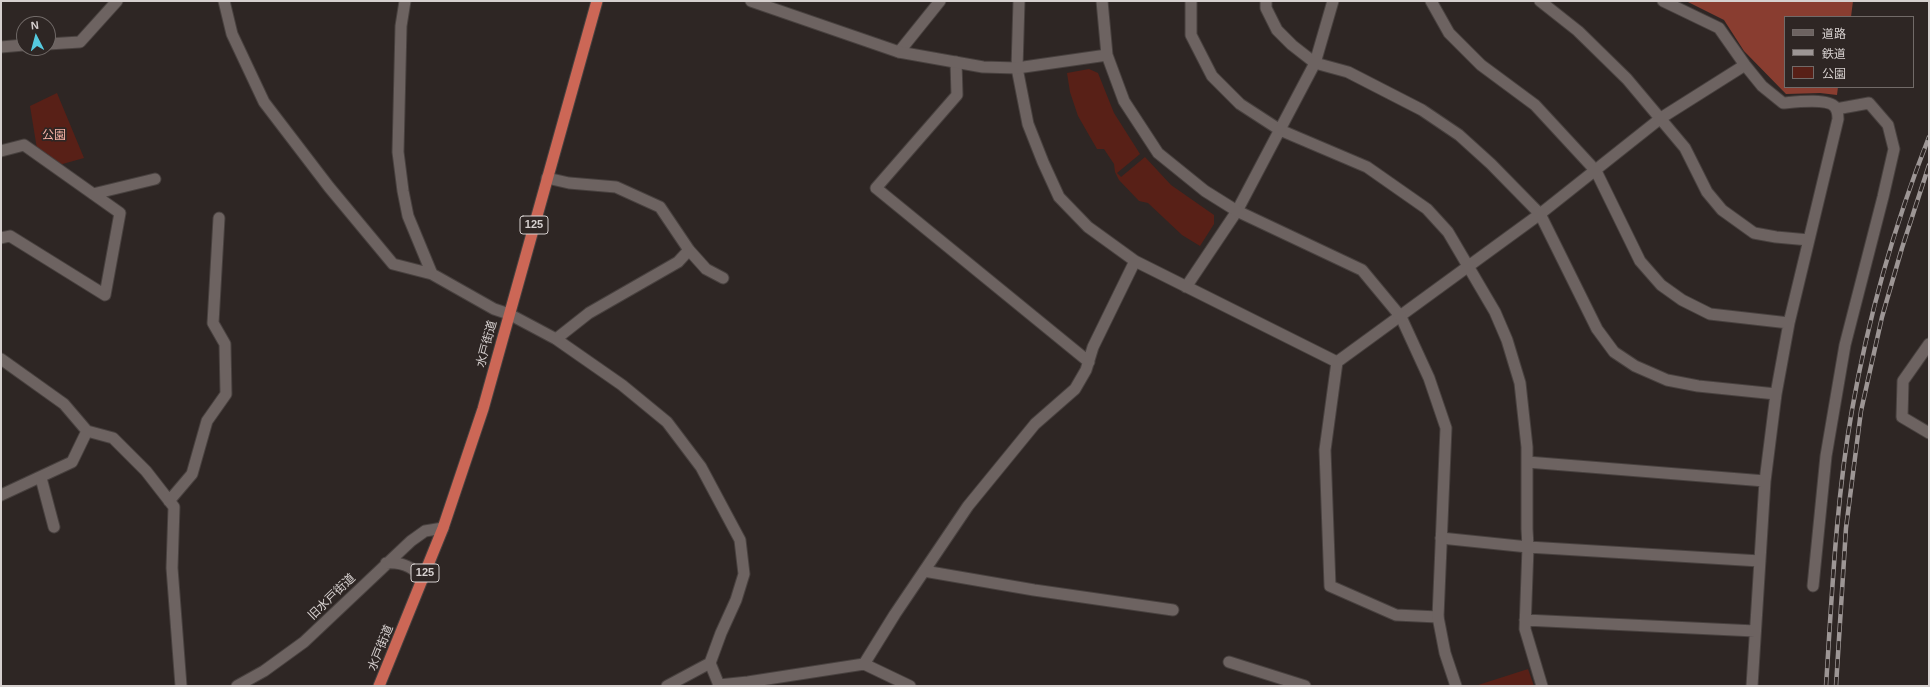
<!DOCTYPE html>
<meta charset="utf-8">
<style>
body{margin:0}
#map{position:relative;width:1930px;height:687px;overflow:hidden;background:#2e2624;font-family:Helvetica,"Noto Sans JP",sans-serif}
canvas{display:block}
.frame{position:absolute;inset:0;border:2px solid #d6d0cf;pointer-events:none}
.legend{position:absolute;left:1784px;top:16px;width:130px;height:72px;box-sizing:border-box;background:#2e2624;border:1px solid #716a68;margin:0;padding:5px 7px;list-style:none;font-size:12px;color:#d6d0cf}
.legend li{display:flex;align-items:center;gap:8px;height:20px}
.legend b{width:20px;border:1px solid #716a68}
.north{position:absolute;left:16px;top:16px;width:40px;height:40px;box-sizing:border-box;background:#2e2624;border:1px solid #716a68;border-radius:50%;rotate:354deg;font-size:11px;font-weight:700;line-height:16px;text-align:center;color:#d6d0cf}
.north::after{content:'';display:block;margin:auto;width:14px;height:18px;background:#55cadf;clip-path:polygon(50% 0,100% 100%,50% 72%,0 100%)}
</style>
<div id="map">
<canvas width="1930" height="687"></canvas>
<div class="frame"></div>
<ul class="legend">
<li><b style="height:5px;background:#6d6361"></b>道路</li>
<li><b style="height:5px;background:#9d9695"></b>鉄道</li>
<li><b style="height:11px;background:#582017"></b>公園</li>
</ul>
<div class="north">N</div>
</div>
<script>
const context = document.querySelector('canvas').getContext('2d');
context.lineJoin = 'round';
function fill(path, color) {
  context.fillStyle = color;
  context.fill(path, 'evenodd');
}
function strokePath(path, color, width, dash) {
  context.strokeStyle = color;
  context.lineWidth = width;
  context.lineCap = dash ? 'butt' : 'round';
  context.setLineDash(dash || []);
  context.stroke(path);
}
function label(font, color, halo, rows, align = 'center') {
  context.font = font + ' Helvetica,"Noto Sans JP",sans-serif';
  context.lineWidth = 3.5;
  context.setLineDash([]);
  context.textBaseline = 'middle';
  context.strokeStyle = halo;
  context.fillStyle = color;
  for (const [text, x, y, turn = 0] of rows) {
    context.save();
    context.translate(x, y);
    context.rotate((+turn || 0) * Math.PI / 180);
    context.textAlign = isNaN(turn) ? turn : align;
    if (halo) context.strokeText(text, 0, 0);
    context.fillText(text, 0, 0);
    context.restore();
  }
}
const green = new Path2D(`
 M1089,69L1098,73L1114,113L1140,154L1117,173L1121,177L1145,157L1171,185L1214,215V224L1200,246L1182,235L1148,203L1139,201L1119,180L1115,172L1114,164L1104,149H1097L1078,116L1070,92L1067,73Z
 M57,93L84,158L59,165L37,149L30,106Z
 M1528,669L1534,686H1475Z`);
const forest = new Path2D(`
 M1686,1H1853L1851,17H1785V87H1838L1837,95L1820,93L1786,94L1744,51L1724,20Z`);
const minor = new Path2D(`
 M224,1L232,34L264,102L329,187L393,264L432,274L494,309L509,314L556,339L622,385L667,422L701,467L740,540L744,574L736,600L721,633L710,663L667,686
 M405,1L401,26L398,152L403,191L408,216L432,274
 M1019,1L1017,68L1028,124L1043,162L1059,197L1088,227L1135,261L1337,362
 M1191,1V35L1212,76L1240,104L1280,130L1367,167L1427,209L1448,232L1495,312L1507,340L1520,383L1527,447V529L1528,547L1525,629L1542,686
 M1266,1V8L1277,30L1292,45L1315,63L1348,72L1422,110L1459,135L1491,164L1540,214L1597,329L1614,352L1635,366L1667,380L1698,386L1776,394
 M1431,1L1449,33L1481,65L1535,105L1596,171L1640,261L1661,285L1682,300L1710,314L1789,323
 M1540,1L1578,31L1627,79L1685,148L1707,192L1722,210L1754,233L1776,237L1809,240
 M1663,1L1719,28L1745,65L1762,86L1783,103C1795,102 1828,98 1835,107C1838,111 1838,116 1838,119L1789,323L1776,394L1765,481L1752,686
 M48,44L80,42L117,1
 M1,47L24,45
 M899,52L940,1
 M956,62L957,95L876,188L1089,362
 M1,151L24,145L120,213L105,295L10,236L1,238
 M547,178L569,183L616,187L660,207L689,250L706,269L723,278
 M93,194L155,179
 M1186,287L1237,211L1315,63L1333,1
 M556,339L589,313L678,262L689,250
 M1929,344L1903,381L1902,417L1929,433
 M1,359L64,404L87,431L113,438L146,471L174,507L172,568L181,686
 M1527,462L1765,481
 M41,478L54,527
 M1,495L72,462L87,431
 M169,501L192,474L207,421L226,394L225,344L213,323L219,218
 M1441,538L1528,547L1760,561
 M924,571L1034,590L1173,610
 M1813,586L1826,456L1845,345L1883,197L1894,149L1888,125L1869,103L1836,109
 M1438,617L1396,615L1330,586L1325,450L1337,362L1540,214L1661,118L1745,65
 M1525,620L1755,631
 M1229,662L1305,686
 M710,663L719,685L718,686
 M864,664L910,686
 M719,685L748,682L864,664L895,614L968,506L1035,424L1075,389L1086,370L1093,347L1135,261`);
const tertiary = new Path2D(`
 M751,1L899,52L983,67L1017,68L1107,55
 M1102,1L1107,55L1124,101L1158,153L1205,191L1237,211L1362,270L1401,317L1429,378L1446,428L1438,617L1445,653L1456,686
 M386,563C401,562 415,567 422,580
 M237,686L264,671L304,642L411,541L425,531L443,528`);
const trunk = new Path2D(`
 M379,686L443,528L483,409L597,1`);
const rail = new Path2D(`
 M1826,686C1832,594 1836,501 1852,410C1868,319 1895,223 1929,137
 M1836,686L1846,528L1861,411L1882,317L1902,248L1929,165`);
const shields = [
 [534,225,28],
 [425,573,28]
];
const shieldNames = [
 ["125",534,225],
 ["125",425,573]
];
const parkNames = [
 ["公園",54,136]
];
const streetNames = [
 ["水戸街道",487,344,-75],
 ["旧水戸街道",332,597,-44],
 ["水戸街道",381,648,-68]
];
fill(green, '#582017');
fill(forest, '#893d30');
strokePath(minor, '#48413f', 13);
strokePath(tertiary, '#48413f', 13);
strokePath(trunk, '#48413f', 13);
strokePath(minor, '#6d6361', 11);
strokePath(tertiary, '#6d6361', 11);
strokePath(trunk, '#cc6756', 11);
strokePath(rail, '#9d9695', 4.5);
strokePath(rail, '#2e2624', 3, [9]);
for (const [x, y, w] of shields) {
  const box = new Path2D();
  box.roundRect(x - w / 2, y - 9, w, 18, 3);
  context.fillStyle = '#2e2624';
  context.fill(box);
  strokePath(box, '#d6d0cf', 1);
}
label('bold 11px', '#d6d0cf', null, shieldNames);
label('12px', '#f7b3a6', '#2e2624', parkNames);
label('12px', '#d6d0cf', '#2e2624', streetNames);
</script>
